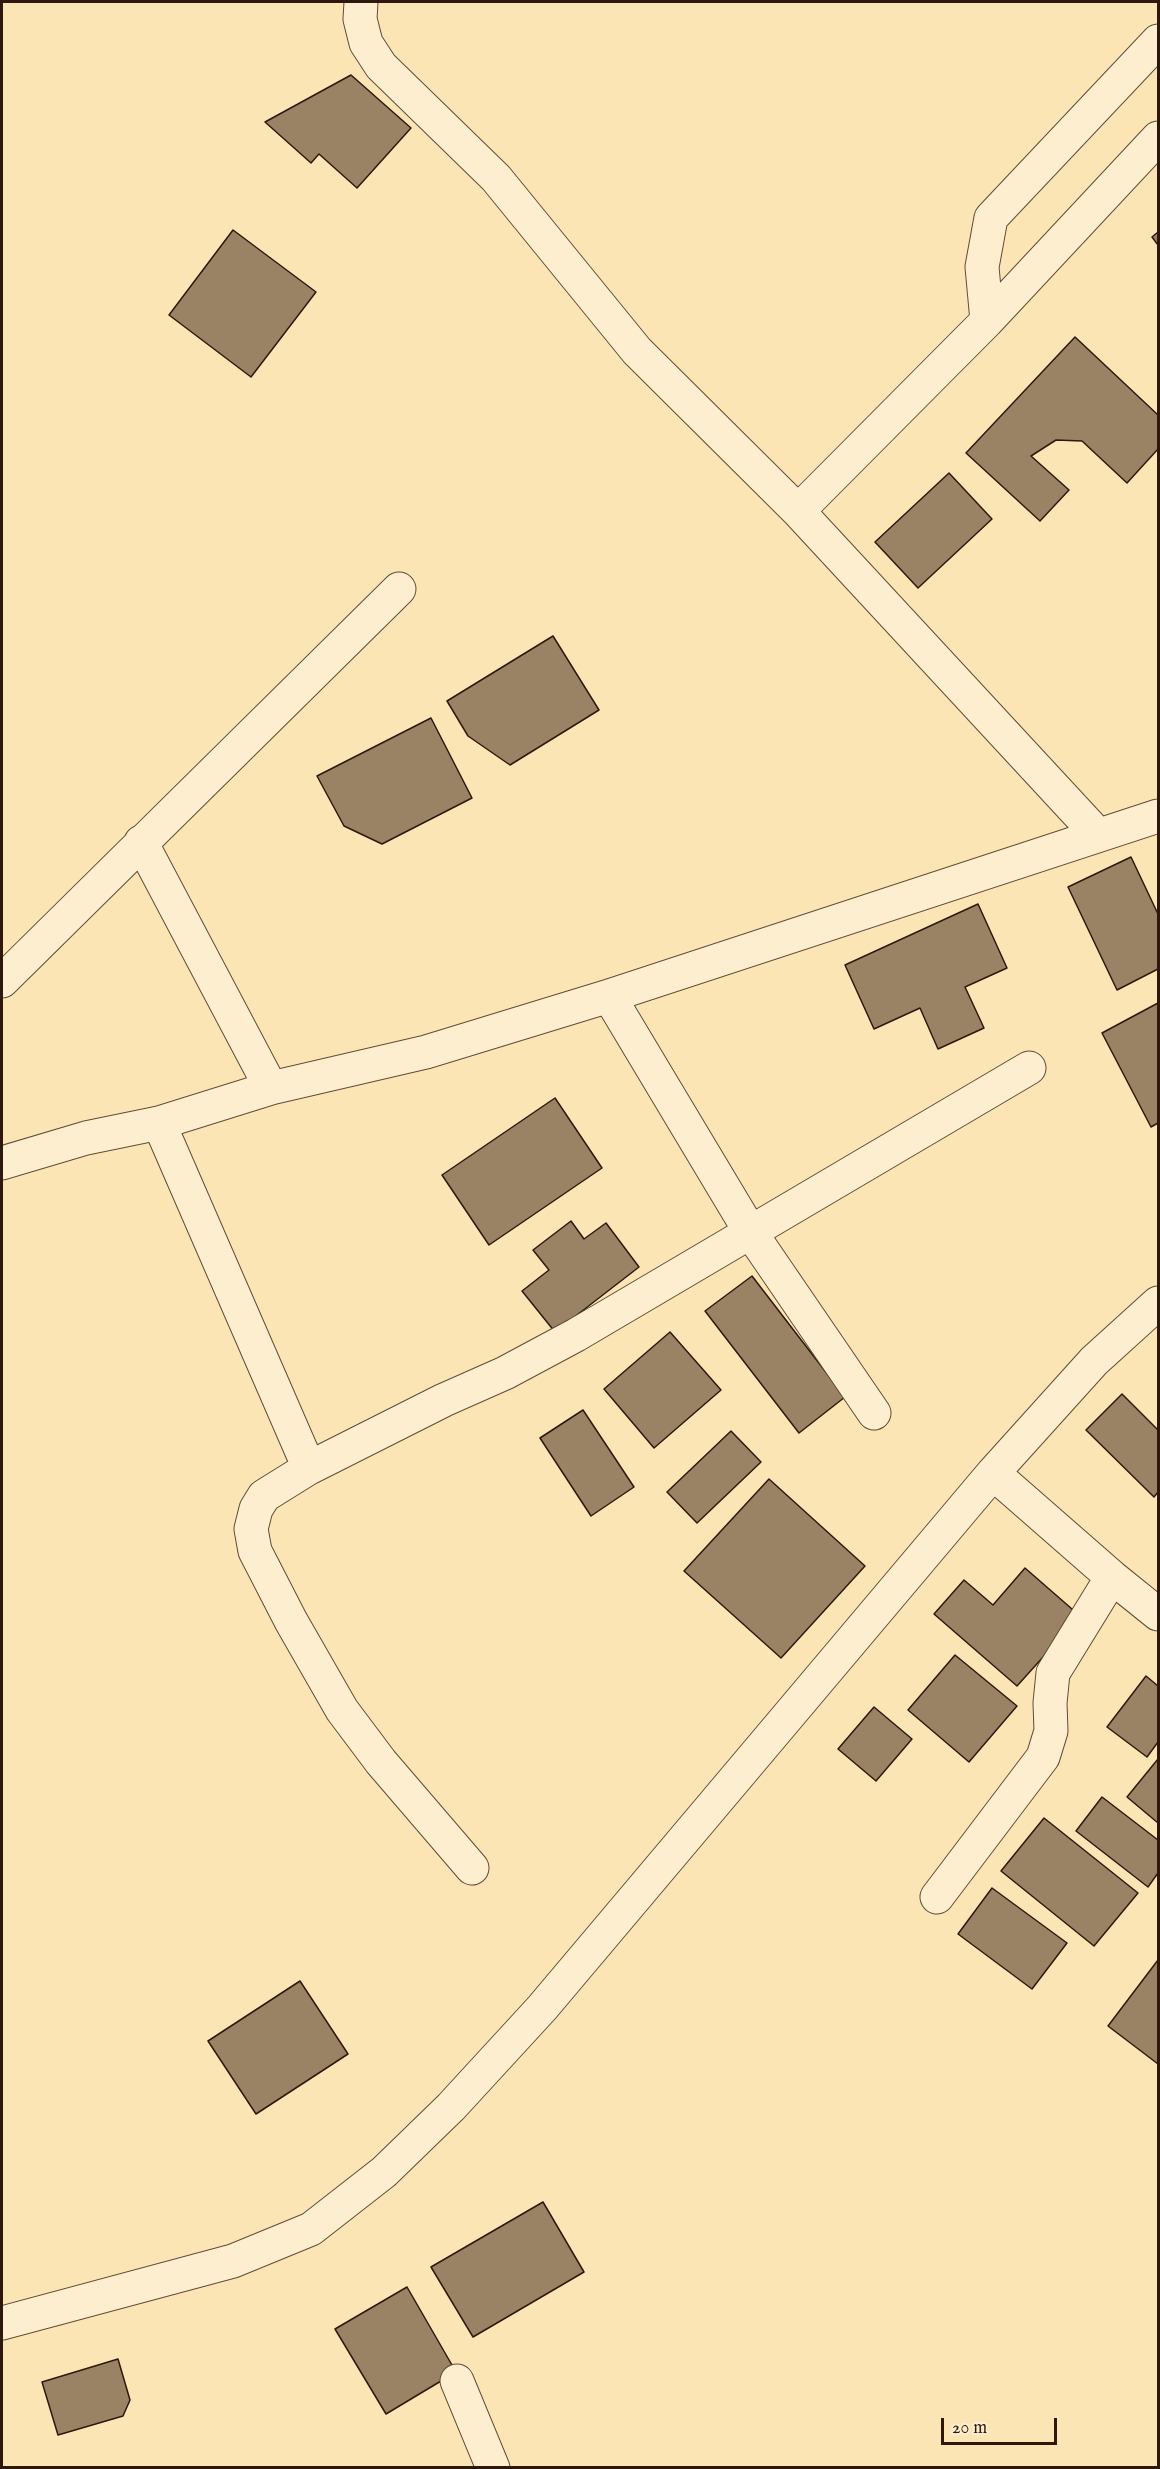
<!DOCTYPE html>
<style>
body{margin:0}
#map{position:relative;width:1160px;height:2469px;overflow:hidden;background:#fce5b5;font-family:"IM FELL English",serif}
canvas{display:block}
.frame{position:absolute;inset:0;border:3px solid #2e180d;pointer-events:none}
.scale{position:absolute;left:941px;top:2418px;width:116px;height:27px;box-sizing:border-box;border:3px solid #2e180d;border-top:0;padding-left:8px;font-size:18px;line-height:21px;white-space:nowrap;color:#2e180d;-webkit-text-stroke:4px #fdeecf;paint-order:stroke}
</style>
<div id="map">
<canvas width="1160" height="2469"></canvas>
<div class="frame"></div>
<div class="scale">20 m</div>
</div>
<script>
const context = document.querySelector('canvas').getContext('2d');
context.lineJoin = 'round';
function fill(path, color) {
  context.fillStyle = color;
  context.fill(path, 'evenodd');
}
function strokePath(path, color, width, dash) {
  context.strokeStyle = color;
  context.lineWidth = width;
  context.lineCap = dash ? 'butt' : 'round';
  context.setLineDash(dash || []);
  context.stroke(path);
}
const building = new Path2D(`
 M351,75L411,128L357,188L319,154L311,163L265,122Z
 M233,230L316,292L251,377L169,315Z
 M1158,232V245L1152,237Z
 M1075,337L1158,415V449L1127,483L1082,441L1056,440L1031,456L1069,490L1040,521L966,453Z
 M949,473L992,519L918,588L875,542Z
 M553,636L599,710L510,765L468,736L447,701Z
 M431,718L472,798L382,844L344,826L317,776Z
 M1131,857L1158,914V969L1117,990L1068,887Z
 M978,904L1007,968L965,987L984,1028L938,1049L920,1008L874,1029L845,965Z
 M1158,1003V1123L1151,1127L1102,1033Z
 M555,1098L602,1168L489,1245L442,1175Z
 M571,1221L584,1239L606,1223L639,1267L555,1332L522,1291L549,1270L533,1250Z
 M752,1276L845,1397L799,1433L705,1311Z
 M670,1332L721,1390L654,1448L604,1389Z
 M1122,1394L1158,1430V1492L1154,1497L1086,1430Z
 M583,1410L634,1487L591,1516L540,1438Z
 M731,1431L761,1462L697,1523L667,1492Z
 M769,1479L865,1566L781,1658L684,1571Z
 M1025,1568L1080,1616L1017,1686L934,1614L964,1580L993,1605Z
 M955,1655L1017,1706L969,1762L908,1710Z
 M1146,1676L1158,1686V1742L1147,1757L1107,1727Z
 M874,1707L912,1739L876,1781L838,1749Z
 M1158,1759V1823L1127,1797Z
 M1102,1797L1158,1840V1873L1148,1887L1076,1831Z
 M1044,1818L1138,1893L1094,1946L1001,1871Z
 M992,1888L1067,1943L1032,1989L958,1934Z
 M1158,1960V2064L1108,2026Z
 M300,1981L348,2054L256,2114L208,2041Z
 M543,2202L584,2272L473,2337L431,2267Z
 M407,2287L456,2372L386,2414L335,2329Z
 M118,2359L130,2400L123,2416L58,2435L42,2382Z`);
const minor = new Path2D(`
 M361,2L360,19L366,43L381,66L496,178L637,351L798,511L1098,835
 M987,321L1158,138
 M798,511L987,321L982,267L991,218L1158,41
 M141,842L271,1088
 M2,981L399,589
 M609,996L751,1233L874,1413
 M159,1123L309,1468
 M2,1163L86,1138L159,1123L271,1088L426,1052L609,996L1158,816
 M993,1473L1112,1577L1158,1614
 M472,1868L381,1762L342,1710L291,1621L255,1551L251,1529L256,1509L264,1496L309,1468L444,1400L505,1373L576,1335L1029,1068
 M937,1897L1043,1757L1051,1731L1050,1703L1053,1673L1112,1577
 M2,2323L233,2261L311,2229L384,2172L451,2107L542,2008L993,1473L1094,1361L1158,1303
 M457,2381L493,2468`);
fill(building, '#998364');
strokePath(building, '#2e180d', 1.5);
strokePath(minor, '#624b37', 35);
strokePath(minor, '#fdeecf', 33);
</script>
